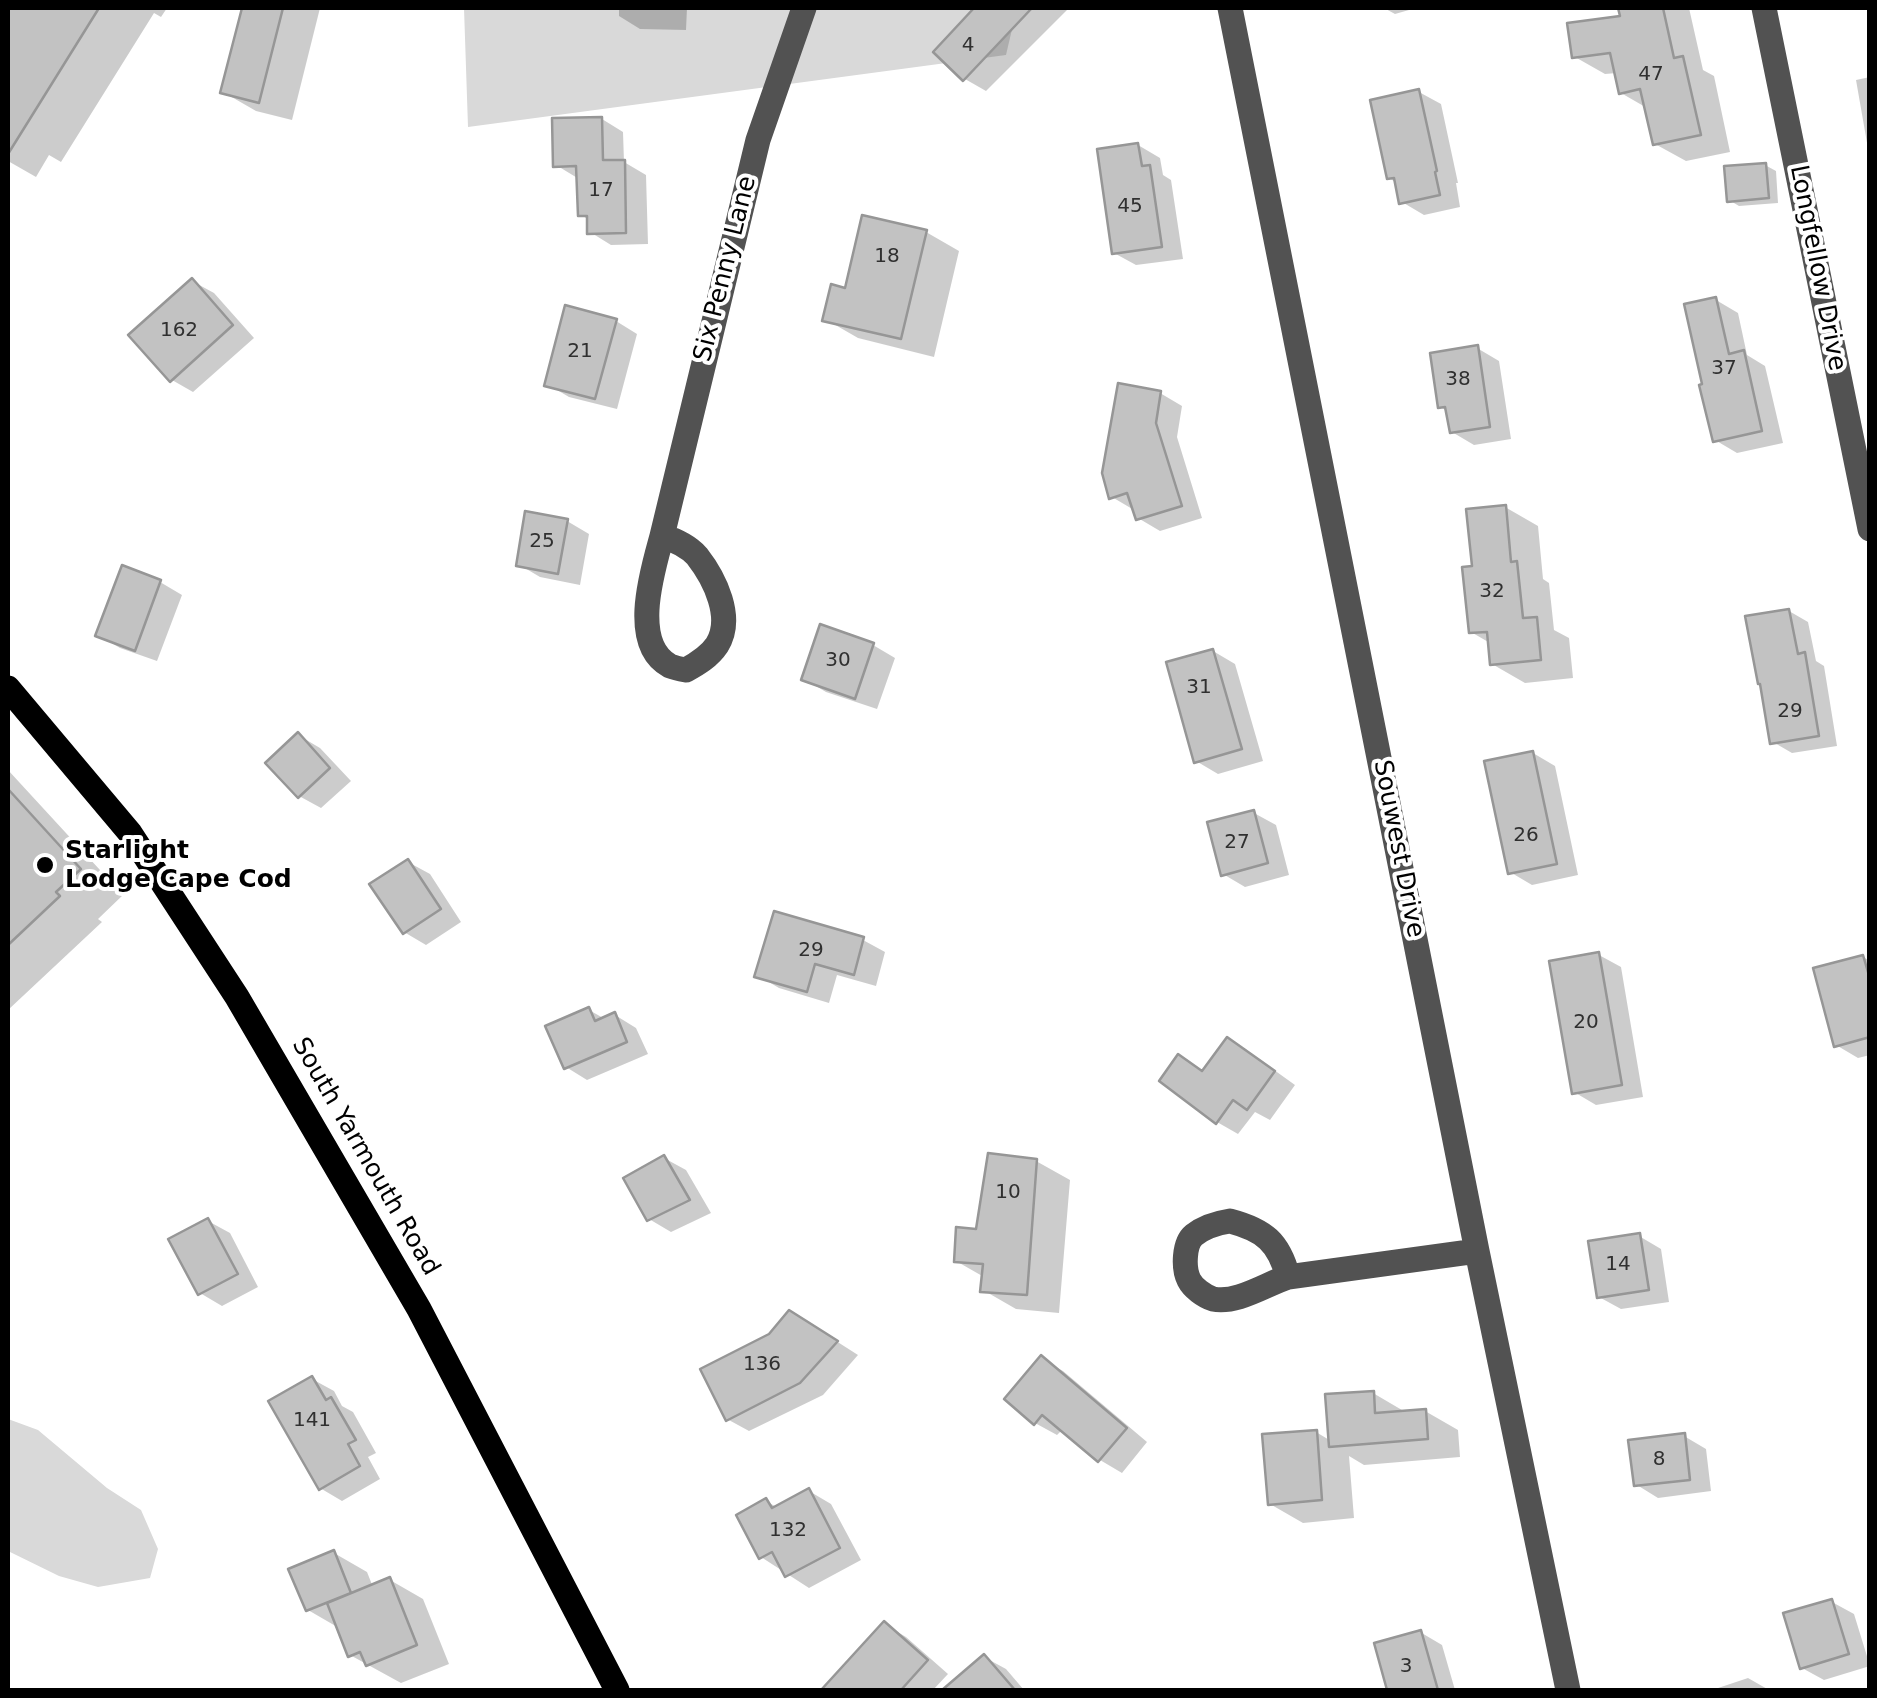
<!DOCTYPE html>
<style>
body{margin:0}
#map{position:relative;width:1877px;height:1698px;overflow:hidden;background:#fff;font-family:"DejaVu Sans",sans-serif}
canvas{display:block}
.frame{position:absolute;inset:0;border:10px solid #000;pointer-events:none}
</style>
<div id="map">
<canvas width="1877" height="1698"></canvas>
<div class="frame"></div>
</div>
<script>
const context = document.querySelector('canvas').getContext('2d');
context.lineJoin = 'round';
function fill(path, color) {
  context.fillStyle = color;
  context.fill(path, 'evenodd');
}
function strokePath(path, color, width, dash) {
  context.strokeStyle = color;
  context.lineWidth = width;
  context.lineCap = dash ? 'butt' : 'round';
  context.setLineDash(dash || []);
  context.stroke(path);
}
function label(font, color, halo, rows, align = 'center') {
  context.font = font + ' "DejaVu Sans",sans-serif';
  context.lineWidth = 8;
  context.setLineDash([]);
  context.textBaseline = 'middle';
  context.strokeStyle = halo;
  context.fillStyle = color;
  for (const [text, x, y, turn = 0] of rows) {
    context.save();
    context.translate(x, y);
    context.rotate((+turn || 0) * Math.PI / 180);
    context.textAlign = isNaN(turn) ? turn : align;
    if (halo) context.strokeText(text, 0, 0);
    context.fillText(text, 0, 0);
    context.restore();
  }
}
const green = new Path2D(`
 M464,8H1017L1006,55L468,127Z
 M8,1419L38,1430L107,1488L141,1510L158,1549L150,1578L98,1587L59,1576L8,1551Z`);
const shadow = new Path2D(`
 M8,8H167L161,17L154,13L61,162L49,155L36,177L8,161Z
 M244,8H320L292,120L256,111L223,92Z
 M619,8H687L686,30L640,29L619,16Z
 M978,8H1069L986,91L965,79L936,52Z
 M1384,8H1416L1395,14Z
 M1621,8H1689L1703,70L1714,76L1730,152L1686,161L1655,144L1647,108L1621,93L1617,73L1605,74L1575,57L1623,18Z
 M1870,77V160L1856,80Z
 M1419,92L1441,104L1458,183H1456L1460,207L1424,215L1402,202L1397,183L1389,178Z
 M602,119L623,132L624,162L646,175L648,244L611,245L590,232L589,220L580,214L579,179L556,165Z
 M1138,145L1160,158L1163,175L1171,180L1183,259L1136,265L1114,253Z
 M1765,165L1776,171L1778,203L1739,206L1729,200Z
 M926,232L959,251L934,357L858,338L825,319Z
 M192,281L214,293L254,338L193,392L172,380Z
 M1716,300L1738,313L1747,355L1765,366L1783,443L1737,453L1715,440Z
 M616,321L637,334L617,409L569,397L547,384Z
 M1477,348L1499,361L1511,439L1474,445L1452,432L1449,412L1440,407Z
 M1160,393L1182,406L1177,437L1202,518L1160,531L1138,518L1134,510L1112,497Z
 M1505,507L1538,526L1543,579L1549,583L1554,630L1569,638L1573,678L1525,683L1492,664L1490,643L1471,632L1474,569Z
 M567,521L589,534L580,585L540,577L518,564Z
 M160,582L182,595L157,661L120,648L98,635Z
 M1789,611L1808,622L1816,661L1824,666L1837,746L1792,753L1773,742Z
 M873,645L895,658L877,709L826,692L804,679Z
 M1213,651L1235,664L1263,761L1218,774L1196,761Z
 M298,735L320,748L351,781L321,808L299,796Z
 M1533,753L1555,766L1578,875L1532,885L1510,872Z
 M8,770L123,895L98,919L102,922L8,1010V873L20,861L8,848Z
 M1254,813L1276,825L1289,875L1245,887L1223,874Z
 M408,862L430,874L461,922L426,945L404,932Z
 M775,914L863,940L885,952L876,986L837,975L829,1003L779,988L757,975Z
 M1599,955L1621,967L1643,1097L1596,1105L1574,1092Z
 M1863,957L1870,961V1055L1858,1058L1836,1045Z
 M589,1010L605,1019L615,1015L636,1028L648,1054L587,1080L566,1067Z
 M1228,1040L1249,1052L1295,1085L1270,1120L1255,1112L1238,1134L1217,1122L1179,1057L1204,1072Z
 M664,1158L686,1170L711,1213L671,1232L649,1219Z
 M1036,1161L1070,1180L1059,1313L1016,1309L983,1290L984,1277L956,1261Z
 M208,1221L230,1233L258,1287L222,1306L200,1293Z
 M1639,1236L1661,1249L1669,1302L1621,1309L1599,1297Z
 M811,1325L858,1355L823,1395L749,1431L727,1419L771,1336Z
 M1041,1359L1063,1371L1147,1442L1122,1473L1100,1460L1063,1429L1057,1435L1035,1423Z
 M312,1379L334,1391L342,1406L353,1412L376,1453L368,1457L380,1479L342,1501L320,1488Z
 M1373,1393L1407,1413L1425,1411L1458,1430L1460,1457L1364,1465L1349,1456L1354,1518L1303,1523L1270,1504L1316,1432L1331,1441Z
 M1684,1436L1706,1449L1711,1491L1658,1498L1637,1485Z
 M809,1491L831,1504L861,1560L809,1588L761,1557L766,1501L778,1508Z
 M334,1553L367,1572L373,1587L390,1580L423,1599L449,1664L401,1683L350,1655L339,1628L308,1610Z
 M1832,1602L1854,1614L1870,1666L1824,1680L1802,1668Z
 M884,1624L906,1637L948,1674L933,1690H848L835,1679Z
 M1420,1632L1442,1645L1455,1690H1390L1377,1644Z
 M984,1657L1006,1669L1024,1690H971L960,1678Z
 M1748,1678L1769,1690H1712Z`);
const building = new Path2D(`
 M8,8H99L8,154Z
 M242,8H283L259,103L220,93Z
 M974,8H1032L963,81L933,52Z
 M1618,8H1663L1674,58L1683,56L1701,135L1653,145L1640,89L1619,94L1610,53L1572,58L1567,23L1620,16Z
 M1419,89L1437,171L1435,172L1440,195L1399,204L1394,178L1387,179L1370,100Z
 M602,117L603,160H625L626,233L587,234V216H578L576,166L553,167L552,118Z
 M1138,143L1142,166L1150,165L1162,247L1112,254L1097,149Z
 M1766,163L1769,198L1727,202L1724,166Z
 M862,215L927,230L901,339L822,321L831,284L845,288Z
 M192,278L233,325L170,382L128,335Z
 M1716,297L1729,354L1744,350L1762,431L1713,442L1699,385L1702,384L1684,304Z
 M565,305L617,319L595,399L544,386Z
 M1478,345L1490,427L1450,433L1445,407L1438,408L1430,353Z
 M1118,383L1161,391L1156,423L1182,506L1136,520L1127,493L1109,499L1102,473Z
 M1506,505L1511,562L1517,561L1523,618L1537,617L1541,660L1490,665L1487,632L1469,633L1462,567L1472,566L1466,509Z
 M525,511L568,519L558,574L516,566Z
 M122,565L161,580L135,651L95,636Z
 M1789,609L1798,654L1805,652L1819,736L1770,744L1760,684H1758L1745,616Z
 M820,624L874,643L855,699L801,680Z
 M1213,649L1242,749L1194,763L1166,662Z
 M298,732L330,768L298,798L265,763Z
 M1533,751L1557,864L1508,874L1484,761Z
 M8,789L81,869L56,892L60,896L8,945Z
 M1254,810L1268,863L1221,876L1207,822Z
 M408,859L441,909L403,934L369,884Z
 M774,911L864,937L854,975L815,964L807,992L754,977Z
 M1599,952L1622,1085L1572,1094L1549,961Z
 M1863,955L1870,979V1037L1834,1047L1813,968Z
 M589,1007L595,1021L615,1012L627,1042L564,1069L545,1026Z
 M1227,1037L1275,1071L1247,1110L1233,1100L1216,1124L1159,1081L1178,1054L1202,1071Z
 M988,1153L1037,1159L1027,1295L980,1292L983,1264L954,1262L956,1227L976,1229Z
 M664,1155L690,1200L647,1221L623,1178Z
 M208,1218L238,1274L198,1295L168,1239Z
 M1640,1233L1649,1290L1597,1298L1588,1241Z
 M789,1310L838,1341L800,1383L726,1421L700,1369L769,1334Z
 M1041,1355L1127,1428L1098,1462L1042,1415L1034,1425L1004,1399Z
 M312,1376L326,1400L331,1397L356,1440L348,1444L360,1466L319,1490L268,1401Z
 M1374,1391L1375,1413L1426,1409L1428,1439L1329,1447L1325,1394Z
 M1317,1430L1322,1500L1268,1505L1262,1434Z
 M1685,1433L1690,1480L1634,1486L1628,1440Z
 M809,1488L840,1548L785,1577L772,1552L759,1559L736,1515L766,1498L772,1508Z
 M334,1550L351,1593L306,1611L288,1569Z
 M390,1577L417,1645L366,1666L360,1652L348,1657L327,1603Z
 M1832,1599L1849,1654L1800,1669L1783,1613Z
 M884,1621L928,1660L901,1690H821Z
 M1421,1630L1438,1690H1387L1374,1643Z
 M984,1654L1015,1690H942Z`);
const minor = new Path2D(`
 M1230,8L1477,1251L1568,1690
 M1764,8L1870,529
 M662,536L758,140L804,8
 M662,536C675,540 688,546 697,556C715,579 734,618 717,645C709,657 697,664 686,670C680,669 675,668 670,666C629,644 653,569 662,536Z
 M1230,1221C1264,1230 1279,1242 1288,1277C1266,1284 1237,1304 1213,1299C1204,1296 1193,1288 1189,1280C1183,1268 1184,1243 1194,1235C1204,1227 1217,1223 1230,1221Z
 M1288,1277L1477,1251`);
const major = new Path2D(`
 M8,688L130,833L237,997L419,1309L617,1690`);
const markers = [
 [45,865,10,"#000"]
];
const numberNames = [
 ["4",968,46],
 ["47",1651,75],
 ["17",601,191],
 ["45",1130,207],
 ["18",887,257],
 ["162",179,331],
 ["21",580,352],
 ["37",1724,369],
 ["38",1458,380],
 ["25",542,542],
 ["32",1492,592],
 ["30",838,661],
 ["31",1199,688],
 ["29",1790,712],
 ["26",1526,836],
 ["27",1237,843],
 ["29",811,951],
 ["20",1586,1023],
 ["10",1008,1193],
 ["14",1618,1265],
 ["136",762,1365],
 ["141",312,1421],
 ["8",1659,1460],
 ["132",788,1531],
 ["3",1406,1667]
];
const streetNames = [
 ["Longfellow Drive",1817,268,79],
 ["Six Penny Lane",726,269,-76],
 ["Souwest Drive",1398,849,79],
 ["South Yarmouth Road",365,1157,60]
];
const poiNames = [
 ["Starlight",65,851],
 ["Lodge Cape Cod",65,880]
];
fill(green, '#d9d9d9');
fill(shadow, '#0003');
fill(building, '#c2c2c2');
strokePath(building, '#969696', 2.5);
strokePath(minor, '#525252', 25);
strokePath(major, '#000', 25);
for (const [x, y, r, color] of markers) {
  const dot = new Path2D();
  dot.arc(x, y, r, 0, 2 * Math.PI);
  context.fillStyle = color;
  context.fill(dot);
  strokePath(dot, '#fff', 4);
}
label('20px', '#303030', null, numberNames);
label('25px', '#000', '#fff', streetNames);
label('bold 25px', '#000', '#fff', poiNames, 'left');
</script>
